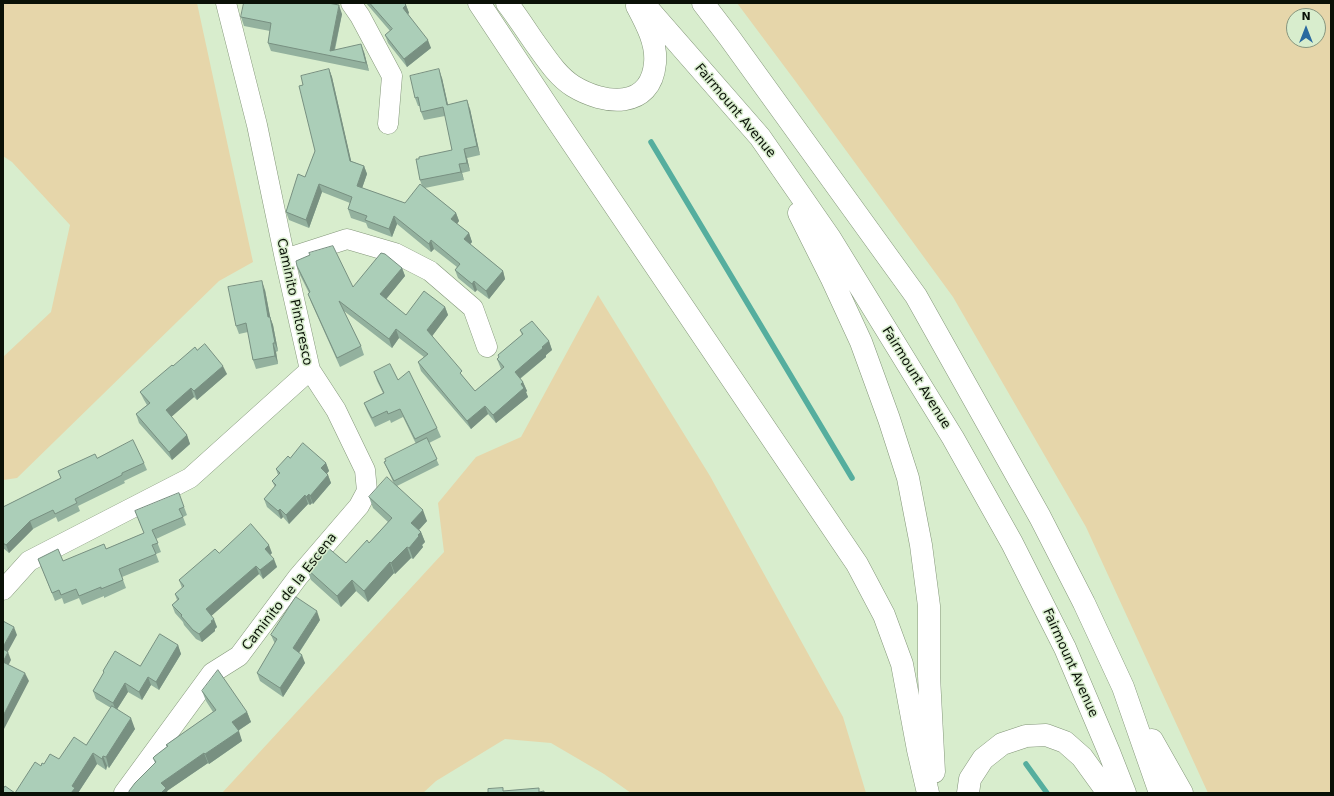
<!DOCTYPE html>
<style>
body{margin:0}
#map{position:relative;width:1334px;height:796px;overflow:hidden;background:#d8edcd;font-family:"DejaVu Sans",sans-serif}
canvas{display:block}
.frame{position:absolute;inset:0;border:4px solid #0a1107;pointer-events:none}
.north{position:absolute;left:1286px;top:8px;width:40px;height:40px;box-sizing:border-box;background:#d8edcd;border:1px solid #86957e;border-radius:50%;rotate:0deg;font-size:11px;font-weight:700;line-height:16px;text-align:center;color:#0a1107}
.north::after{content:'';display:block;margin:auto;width:14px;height:18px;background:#2a699f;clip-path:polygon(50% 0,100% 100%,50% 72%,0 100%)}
</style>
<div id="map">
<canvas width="1334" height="796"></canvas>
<div class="frame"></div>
<div class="north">N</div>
</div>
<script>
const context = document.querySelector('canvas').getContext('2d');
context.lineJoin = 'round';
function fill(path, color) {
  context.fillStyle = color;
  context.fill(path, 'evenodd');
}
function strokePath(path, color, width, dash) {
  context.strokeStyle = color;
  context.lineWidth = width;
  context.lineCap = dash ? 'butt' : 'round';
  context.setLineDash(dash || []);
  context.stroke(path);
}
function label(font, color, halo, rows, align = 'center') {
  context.font = font + ' "DejaVu Sans",sans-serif';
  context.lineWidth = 3;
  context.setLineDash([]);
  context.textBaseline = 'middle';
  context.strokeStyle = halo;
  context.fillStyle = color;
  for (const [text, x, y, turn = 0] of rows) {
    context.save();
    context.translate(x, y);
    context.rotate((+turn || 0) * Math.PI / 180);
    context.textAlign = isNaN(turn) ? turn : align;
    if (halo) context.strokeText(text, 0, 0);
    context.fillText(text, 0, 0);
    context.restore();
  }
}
const green = new Path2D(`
 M3,3H197L253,262L219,281L17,478L3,480V357L51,312L70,225L12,162L3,156Z
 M737,3H1331V793H1208L1086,527L953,297L796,82ZM1294,16H1318V40H1294Z
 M598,295L710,476L843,717L866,793H631L604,774L551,743L505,739L436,781L423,793H222L444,552L438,503L476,457L521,437Z`);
const stream = new Path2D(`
 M651,142L852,478
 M1026,764L1047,793`);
const minor = new Path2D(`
 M351,3L360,16L392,76L388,124
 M285,259L347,239L395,253L430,271L473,308L487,347
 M3,590L29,561L190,478L310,370
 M124,793L212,673L239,656L298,577L359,506L367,491L365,470L336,410L310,370L285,259L257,125L226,3`);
const primary = new Path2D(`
 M479,3L550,110L857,564L884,615L902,664L918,750L928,793
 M507,3C517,16 526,30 535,43C546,58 557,76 573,86C604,105 651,110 655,63C657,43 646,23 637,6
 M643,3L760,137L830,238L953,438L1012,543L1065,648L1109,752L1125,793
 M703,3L729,37L916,296L1040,517L1084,603L1123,687L1160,793
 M799,213L831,277L861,342L889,419L908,478L921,545L929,606V676L934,772
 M1152,740L1182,793
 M968,793L970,779L983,759L1002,744L1026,736L1046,735L1065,742L1082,757L1108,793`);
const wall = new Path2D(`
 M366,3H404L406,5L409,13L408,14L431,48L407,67L388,43L385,35L390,31Z
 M342,14L335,50L364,52L369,71L271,51L268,43L270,31L244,26L241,17Z
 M329,69L332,77L351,161L364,166L367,174L362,188L405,203L422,186L420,180L419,159L452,150L445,116L424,120L421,112L420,106H418L415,98L442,78L448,105L470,109L480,155L467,158L470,171L462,173L464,180L425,188L456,213L459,221L457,224L469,233L472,242L470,244L503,271L505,279L489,299L477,290L475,292L458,278L455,270L457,267L434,249L431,252L397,224L392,237L368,228L366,223L351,218L348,209L350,203L322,192L309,228L289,220L286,212L305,177L315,151L303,85Z
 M297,266L353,287L402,268L405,276L386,299L406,315L445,307L448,315L432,336L464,378L475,391L501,369L497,359L499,358L498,355L522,335L520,330L549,341L552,350L546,355V357L520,379L523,382L527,391L526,392L528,397L496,423L488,414L471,429L421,371L418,362L424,357L399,338L392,348L344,311L361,346L364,355L340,367L311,302L308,294L309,293L300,275Z
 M265,290L270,317L273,325L278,351L276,352L278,364L256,369L253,360L248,332L239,334L236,326Z
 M197,350L227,374L197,400L194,397L171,417L187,435L190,444L172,460L139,423L136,414L147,405L144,400L140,392L173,366Z
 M374,372L398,380L437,428L441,437L429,443L439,465L397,486L427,521L419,530L421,532L425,542L422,545L423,547L413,559L411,558L395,574L394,573L368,602L356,591L341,607L311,580L307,569L346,563L369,543L388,522L373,508L369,497L394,484L384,462L416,444L403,417L391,423L390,420L375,427L367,411L364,403L383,393L377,381Z
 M97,458L144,463L147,470L124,481L125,483L78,506L80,511L58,522L56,517L33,529L9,553L3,548V507L61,478L58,471Z
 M290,458L326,463L329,471L327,473L328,475L331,483L313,504L312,503L310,505L308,504L289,524L283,517L281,519L267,507L264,499L275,487L272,481L278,475L276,469Z
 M184,507L187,515L183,517L186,525L156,539L161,552L156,554L159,562L122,577L126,588L104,598V596L82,605L79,598L64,604L62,598L55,601L38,559L63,561L106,549L144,533L135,511Z
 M219,553H272L270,555L277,567L263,579L259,574L211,616L217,627L215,629V631L202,642L196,639L184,625L183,622L175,613L172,605L177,600L175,594L182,588L179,580Z
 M320,620L299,653L305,663L283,697L260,681L257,673L275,644L271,635Z
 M178,645L181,654L159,690L151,685L142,700L128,692L117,709L135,729L109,768L107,766L106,770L97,764L78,793H3H15L41,766L59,759L86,745L111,708L96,699L93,691L104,673L103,671L140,666Z
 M202,691L247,712L251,722L238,731L242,741L209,764L208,763L167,791L129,792V791L155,763L153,758L167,747L166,745L213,712L206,701Z`);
const shadedWall = new Path2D(`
 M339,5L342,14L333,56L330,51Z
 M406,5L409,13L406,16L403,8Z
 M428,40L431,48L407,67L404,59Z
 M361,44L364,52L369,71L366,63Z
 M329,69L332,77L353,169L350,161Z
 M439,69L442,78L450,114L447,105Z
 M467,100L470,109L480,155L477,146Z
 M464,149L467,158L470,171L467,163Z
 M459,164L462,173L464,180L461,172Z
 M364,166L367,174L360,194L357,186Z
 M319,184L322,192L309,228L306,220Z
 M456,213L459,221L454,228L451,219Z
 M394,216L397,224L392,237L389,229Z
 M469,233L472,242L467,248L464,239Z
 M431,240L434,249L431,252L429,244Z
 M402,268L405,276L383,303L380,294Z
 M503,271L505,279L489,299L486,291Z
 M262,281L265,290L272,326L268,317Z
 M474,281L477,290L475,292L472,284Z
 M445,307L448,315L430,339L427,330Z
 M270,317L273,325L278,351L275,343Z
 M396,329L399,338L392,348L389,339Z
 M549,341L552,350L546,355V357L518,380L515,372Z
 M273,343L276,352L278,364L275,356Z
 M223,366L227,374L197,400L194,391Z
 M523,382L527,391L526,392L528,397L496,423L493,415Z
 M191,388L194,397L169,419L166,410Z
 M485,406L488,414L471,429L467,421Z
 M187,435L190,444L172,460L169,452Z
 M326,463L329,471L324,477L321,468Z
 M328,475L331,483L313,504L310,496Z
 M309,494L312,503L310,505L306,497Z
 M305,495L308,504L289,524L286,515Z
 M280,509L283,517L281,519L278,511Z
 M423,510L427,521L415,534L411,523Z
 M30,521L33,529L9,553L6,545Z
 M421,532L425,542L422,545L423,547L413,559L409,548L418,535Z
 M269,545L272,553L268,557L265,549Z
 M407,547L411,558L395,574L391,563Z
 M274,559L277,567L263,579L260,570Z
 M390,562L394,573L368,602L364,591Z
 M256,566L259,574L209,618L206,609Z
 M352,580L356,591L341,607L337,596Z
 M317,611L320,620L296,657L293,648Z
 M214,619L217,627L215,629V631L202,642L199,634Z
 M14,627L17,635L5,657L3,651V647Z
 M178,645L181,654L159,690L156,682Z
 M8,652L11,660L6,670L3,662Z
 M302,655L305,663L283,697L280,688Z
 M25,673L29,681L4,729L3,726V716Z
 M148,677L151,685L142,700L139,692Z
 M125,683L128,692L116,711L113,703Z
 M247,712L251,722L236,732L232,722Z
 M131,718L135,729L109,768L106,757Z
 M239,731L242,741L209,764L205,754Z
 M93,753L97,764L78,793H71L72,786Z
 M204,753L208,763L167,791L168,793H161V783Z
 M103,756L107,766L106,770L102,759Z`);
const building = new Path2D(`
 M244,3H328L339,5L330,51L361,44L366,63L268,43L271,23L241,17Z
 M370,3H404L406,5L403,8L428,40L404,59L385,35L392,29Z
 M329,69L350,161L364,166L357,186L405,203L420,184L456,213L451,219L469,233L464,239L503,271L486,291L474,281L472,284L455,270L460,264L431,240L429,244L394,216L389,229L365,220L367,216L348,209L352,197L319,184L306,220L286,212L298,174L305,177L315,151L299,86L303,85L301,76Z
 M439,69L447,105L467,100L477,146L464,149L467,163L459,164L461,172L420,180L416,159H419V157L452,150L443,107L421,112L418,97L415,98L410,76Z
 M333,246L353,287L381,253L385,254L402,268L380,294L406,315L424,291L445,307L427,330L462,371L460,373L475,391L504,367L497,359L499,357L498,355L523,334L520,330L532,321L549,341L542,347L543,348L515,372L523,382L521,384L524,388L493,415L485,406L467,421L418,362L428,354L396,329L389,339L339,301L361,346L337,358L308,294L310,292L297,266L296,261L310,255L309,253Z
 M262,281L268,317H270L275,343H273L275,356L253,360L246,323L236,326L228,287Z
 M205,344L223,366L194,391L191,388L166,410L187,435L169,452L136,414L150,403L140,392L172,365L173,366L195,347L197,350Z
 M390,364L398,380L409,371L437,428L415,439L400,409L388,414L387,411L372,418L364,403L384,393L374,372Z
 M427,438L437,459L394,481L384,462L386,461L385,459Z
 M133,440L144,463L122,473V475L75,499L77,503L55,514L53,510L30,521L6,545L3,543V507L61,478L58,471L95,454L97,458Z
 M303,443L326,463L321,468L328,475L310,496L309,494L306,497L305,495L286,515L280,509L278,511L264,499L276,485L272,481L280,473L276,469L288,456L290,458Z
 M387,477L423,510L411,523L421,532L418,535L419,536L409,548L407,547L391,563L390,562L364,591L352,580L337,596L307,569L326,546L346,563L367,540L369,543L392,518L369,497Z
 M179,493L184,507L179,509L183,517L152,530L158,543L152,545L156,554L119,569L123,580L101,589V587L79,596L76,589L61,595L59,590L52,593L38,559L58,549L63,561L104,544L106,549L144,533L135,511Z
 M251,524L269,545L265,549L274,559L260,570L256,566L206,609L214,619L211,621L212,622L199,634L193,630L181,616L182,615L172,605L179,599L175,594L184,586L179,580L215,549L219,553Z
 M296,597L317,611L293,648L302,655L280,688L257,673L277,639L271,635Z
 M3,621L14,627L3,647Z
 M160,634L178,645L156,682L148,677L139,692L125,683L113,703L93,691L104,672L103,671L115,651L140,666Z
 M3,649L8,652L3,662L25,673L3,716Z
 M218,670L247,712L232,722L239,731L205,754L204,753L161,783L166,788L161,793H128L129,792V791L135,783L156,762L153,758L155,756L168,746L166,745L216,710L202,691Z
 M112,706L131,718L106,757L103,756L102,759L93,753L72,786L75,788L71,793H3V789L5,786L15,793L35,762L41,766L42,763L44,764L50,754L59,759L74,737L86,745Z
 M503,788V791L539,788V792L544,791V793H488V789Z`);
const streetNames = [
 ["Fairmount Avenue",735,111,50],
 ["Caminito Pintoresco",294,302,78],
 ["Fairmount Avenue",916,378,58],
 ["Caminito de la Escena",290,592,-52],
 ["Fairmount Avenue",1070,663,66]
];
fill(green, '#e6d6aa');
strokePath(stream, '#55ae9e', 5.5);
strokePath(minor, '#839679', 21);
strokePath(primary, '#839679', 23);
strokePath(minor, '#fff', 20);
strokePath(primary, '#fff', 22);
fill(wall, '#93b19e');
fill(shadedWall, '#789081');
fill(building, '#abceb8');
strokePath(building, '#789081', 1);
label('13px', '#0a1107', '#d8edcd', streetNames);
</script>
